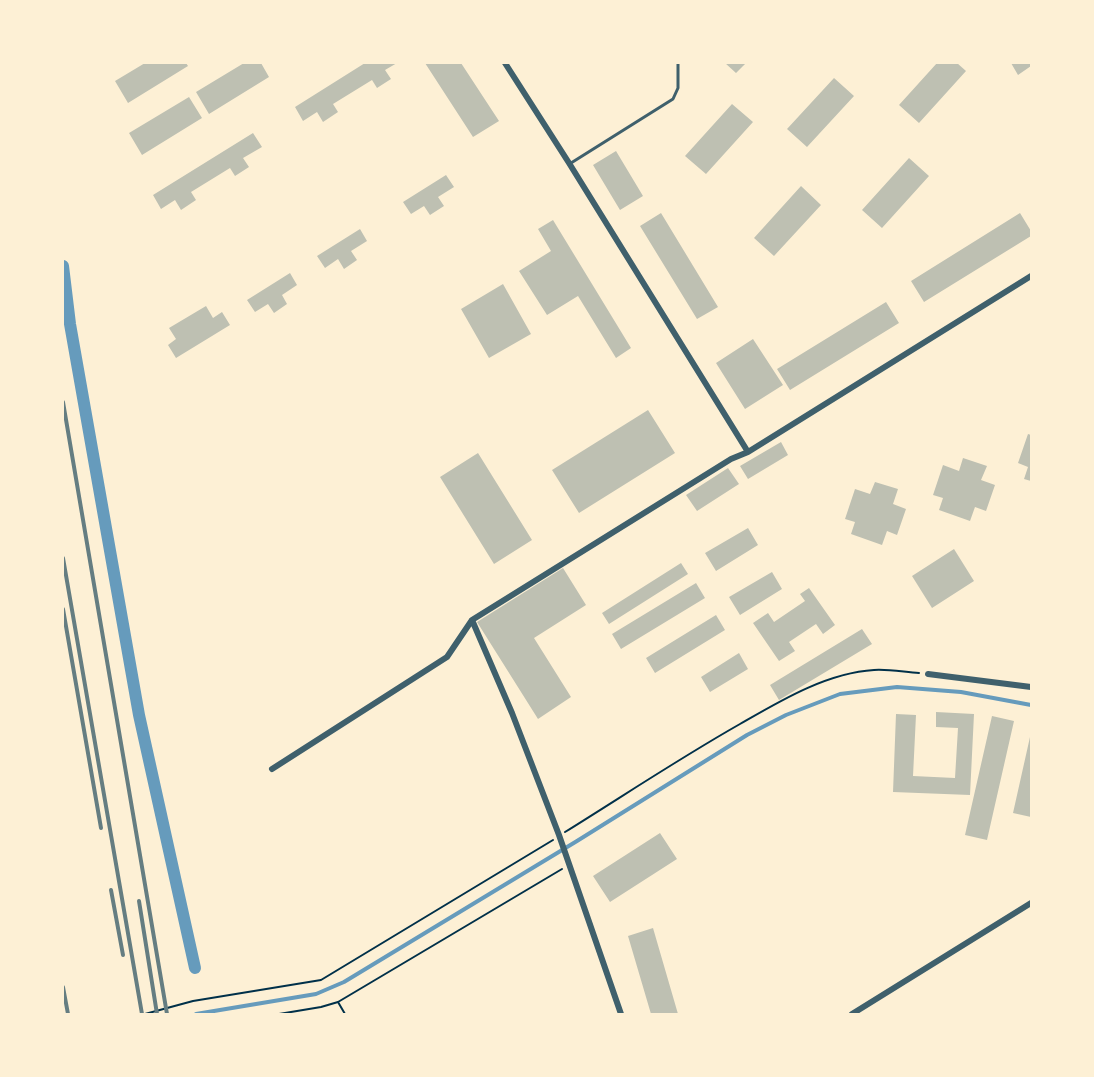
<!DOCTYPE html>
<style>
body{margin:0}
#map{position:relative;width:1094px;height:1077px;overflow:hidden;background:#fdf0d5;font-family:Roboto,sans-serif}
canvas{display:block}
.frame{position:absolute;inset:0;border:64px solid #fdf0d5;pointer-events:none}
</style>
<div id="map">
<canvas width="1094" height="1077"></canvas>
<div class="frame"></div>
</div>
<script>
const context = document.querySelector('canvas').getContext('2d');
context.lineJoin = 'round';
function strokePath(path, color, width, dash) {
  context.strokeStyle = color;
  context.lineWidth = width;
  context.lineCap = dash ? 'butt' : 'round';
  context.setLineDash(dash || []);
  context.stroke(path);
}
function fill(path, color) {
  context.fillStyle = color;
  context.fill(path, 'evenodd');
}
const stream = new Path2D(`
 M196,1014L316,994L344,982L577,841L747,735L786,715L840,694L897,687L961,692L1031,705`);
const canal = new Path2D(`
 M63,266L70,324L139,715L195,968`);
const building = new Path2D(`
 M145,63H186L188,66L128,103L115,81Z
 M244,63H261L269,77L209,114L196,92Z
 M365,63H397L385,70L391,79L377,88L372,80L333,104L338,112L323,122L317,112L303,121L295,107Z
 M425,63H461L499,121L473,137Z
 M725,63H746L736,73Z
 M937,63H957L966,71L919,123L899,105Z
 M1011,63H1031V66L1018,75Z
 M834,78L854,96L807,147L787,129Z
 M189,97L202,118L142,155L129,133Z
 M732,104L753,122L706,174L685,156Z
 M253,133L262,147L243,158L249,167L235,176L230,168L191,192L196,200L181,210L175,200L161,209L153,195Z
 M616,151L643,196L620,210L593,165Z
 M909,158L929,176L882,228L862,210Z
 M446,175L454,187L438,197L444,206L430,215L424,206L411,214L403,202Z
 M801,186L821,205L774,256L754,238Z
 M661,213L718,307L697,319L640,226Z
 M1020,213L1031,231V236L924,302L911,281Z
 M553,220L631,348L616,358L578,296L547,315L519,271L551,251L538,229Z
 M360,229L367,241L351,251L357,260L344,269L338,259L325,268L317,256Z
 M290,273L297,285L282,295L287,304L274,313L268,304L255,312L247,300Z
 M503,284L531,334L489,358L461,309Z
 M886,302L899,323L790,390L777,369Z
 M206,306L213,318L222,312L230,325L176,358L168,345L176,339L169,328Z
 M753,339L783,385L745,409L716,363Z
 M648,410L675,453L579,513L552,470Z
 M1028,434L1031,435V481L1024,479L1028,467L1018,463Z
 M781,442L788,455L748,479L740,466Z
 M478,453L532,540L494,564L440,477Z
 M963,458L987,466L981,480L995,485L986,511L975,507L970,521L939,510L943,498L933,495L943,465L959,471Z
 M728,468L739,484L697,511L686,495Z
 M875,482L898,489L893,504L906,509L897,535L887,531L882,545L851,534L855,522L845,519L855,489L870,494Z
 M748,528L758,545L716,571L705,553Z
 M954,549L974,581L932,608L912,576Z
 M681,563L688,574L609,624L602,613Z
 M563,568L586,605L534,638L571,697L538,719L477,622Z
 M772,572L782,589L740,615L729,597Z
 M696,583L705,598L621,649L612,634Z
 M809,588L835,625L823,634L816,624L789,642L795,651L779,661L753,623L768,613L774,622L805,601L800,594Z
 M716,615L725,630L655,673L646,658Z
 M862,629L872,644L779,700L770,685Z
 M739,653L748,669L710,692L701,677Z
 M936,712L974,714L970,795L893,792L896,714L916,715L913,776L955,778L958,728L936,727Z
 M992,716L1014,721L987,840L965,835Z
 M1030,737H1031V817L1013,813Z
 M660,833L677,859L610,902L593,876Z
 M653,928L678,1014H651L628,936Z`);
const path = new Path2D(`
 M565,832C623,796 680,758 740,724C780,701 826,673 874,670C888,669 904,672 919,673
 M338,1002L345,1014
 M145,1014L193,1001L321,980L553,840
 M279,1014L321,1007L338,1002L562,869`);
const service = new Path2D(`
 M571,163L673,99L678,88V63`);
const minor = new Path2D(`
 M505,63L569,163L748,452
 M472,620L512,713L559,835L621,1014
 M928,674L1031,687
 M272,769L447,657L472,620L731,459L748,452L1031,276
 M852,1014L1031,903`);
const rail = new Path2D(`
 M63,402L167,1014
 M63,558L142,1014
 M63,609L101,828
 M111,890L123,955
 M139,901L157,1014
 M63,987L68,1014`);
strokePath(stream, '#669bbc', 4);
strokePath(canal, '#669bbc', 12);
fill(building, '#bec0b2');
strokePath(path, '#003049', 2);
strokePath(service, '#3f606c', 3);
strokePath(minor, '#3f606c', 6);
strokePath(rail, '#657d81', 4);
</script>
